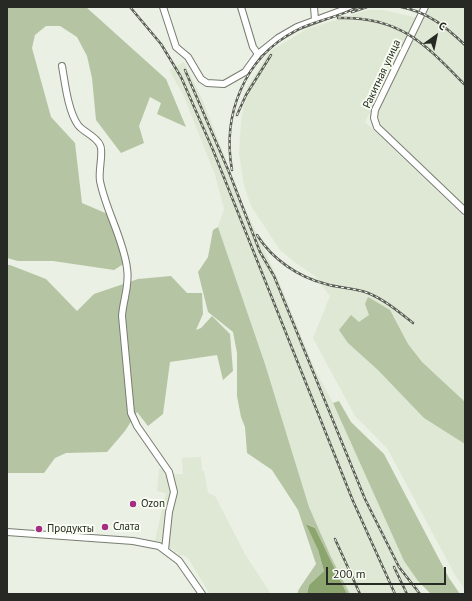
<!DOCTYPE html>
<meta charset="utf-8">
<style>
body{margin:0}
#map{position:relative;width:472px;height:601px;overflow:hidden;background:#eaf0e3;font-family:"PT Sans",sans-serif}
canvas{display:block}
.frame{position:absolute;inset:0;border:8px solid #272924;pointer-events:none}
.north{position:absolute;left:416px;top:16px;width:40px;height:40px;-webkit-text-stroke:3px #f7fdf0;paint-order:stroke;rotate:33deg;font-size:11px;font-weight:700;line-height:16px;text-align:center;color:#272924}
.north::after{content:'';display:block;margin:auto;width:14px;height:18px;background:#272924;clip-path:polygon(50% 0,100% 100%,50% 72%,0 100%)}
.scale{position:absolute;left:326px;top:567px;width:120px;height:18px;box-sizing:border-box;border:2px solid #272924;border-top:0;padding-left:5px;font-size:12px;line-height:14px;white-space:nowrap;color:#272924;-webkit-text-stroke:3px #f7fdf0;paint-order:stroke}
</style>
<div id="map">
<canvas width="472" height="601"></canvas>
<div class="frame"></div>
<div class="north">С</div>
<div class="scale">200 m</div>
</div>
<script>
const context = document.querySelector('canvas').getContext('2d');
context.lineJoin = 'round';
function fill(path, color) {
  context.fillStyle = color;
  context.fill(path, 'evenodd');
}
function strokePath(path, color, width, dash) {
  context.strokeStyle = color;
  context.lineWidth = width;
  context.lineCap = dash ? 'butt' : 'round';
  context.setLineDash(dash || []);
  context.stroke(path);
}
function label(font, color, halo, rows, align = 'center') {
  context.font = font + ' "PT Sans",sans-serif';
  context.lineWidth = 4;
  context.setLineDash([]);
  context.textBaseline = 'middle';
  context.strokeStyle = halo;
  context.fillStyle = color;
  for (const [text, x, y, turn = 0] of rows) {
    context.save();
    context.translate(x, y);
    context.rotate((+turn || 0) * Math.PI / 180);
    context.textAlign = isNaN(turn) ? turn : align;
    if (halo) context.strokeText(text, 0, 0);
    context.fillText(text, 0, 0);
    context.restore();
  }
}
const built = new Path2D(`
 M430,7H465V206L380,124L378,115L383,100Z
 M368,10H384L417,18L365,122L465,218V590L454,573L387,448L355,416L313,338L330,296L315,276L296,263L280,250L251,206L244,185L239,153L241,122L247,88L270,51L307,29Z
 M184,62L203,101L244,206L277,277L315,370L333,403L404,561L418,581L419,594H350L331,557L309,507L265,364L218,227L224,209L215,175L183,94L169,70Z
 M201,457L202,471H204L208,493L215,496L245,554L271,594H210L188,558L183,555L179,556L178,552L175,553L174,549H171L163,542L155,540L166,493L157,491L159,469L170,468L172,474H183L182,458Z`);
const green = new Path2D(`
 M7,7H86L166,79L186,127L157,114L161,103L150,97L139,126L144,143L121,153L96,120L92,78L87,56L77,37L60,26H46L35,35L32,48L51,117L75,143L82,203L110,215L125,263L114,270L53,261H18L7,258Z
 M218,227L265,364L309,507L331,557L350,594H347L315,528L307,524L318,550L324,571L309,585L307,594H297L299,589L316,564L298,510L272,470L247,453L245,427L241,417L237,396V353L233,332L208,312L198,272L208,257L213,230Z
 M7,265H10L46,279L77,311L94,294L138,279L171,276L187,293H202L203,314L196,330L201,328L212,316L230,334L233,371L223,380L217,355L170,362L163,414L148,426L137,412L125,431L107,452L66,453L55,458L44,473H7Z
 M368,297L390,310L408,344L422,362L465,402V444L424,418L378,370L348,343L339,330L351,315L359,322L369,315L365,304Z
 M339,401L351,422L384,454L449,578L460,594H431L418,581L404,561L333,403Z`);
const water = new Path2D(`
 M306,524L315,528L347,594H307L309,585L324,571L318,550Z`);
const minor = new Path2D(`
 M163,7L176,47L188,57L201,79L207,83L224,84L245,72L258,54L278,38L297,27L351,7
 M241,7L253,47L258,54
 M314,7L315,20
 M425,7L375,110L374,118L377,127L465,211
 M62,66C65,83 68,111 78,125C83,132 96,136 100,145C104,152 98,170 100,181C106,211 123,238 127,268C130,285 123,300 122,316L131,413L137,426L169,472L174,492L169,512L165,550
 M7,532L133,541L159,546L179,561L202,594`);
const rail = new Path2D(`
 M130,7L161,44L181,77L213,150L353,501L395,594
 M401,7C428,12 446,27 465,45
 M352,12L367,7
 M338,18C400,16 425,44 465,85
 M185,70L229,172L260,252L274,276L365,499L399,567L420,594
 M237,115L246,95L271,55
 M232,170C222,115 244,58 295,31C315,20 338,18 357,7
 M257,235C272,259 298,277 326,284C339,288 354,288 368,293C385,300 399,312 413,323
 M335,539L360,594
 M394,567L407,594`);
const markers = [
 [133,504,4,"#a62d84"],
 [105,527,4,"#a62d84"],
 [39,529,4,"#a62d84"]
];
const streetNames = [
 ["Ракитная улица",382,74,-65]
];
const poiNames = [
 ["Ozon",141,504],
 ["Слата",113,527],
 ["Продукты",47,529]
];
fill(built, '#dee8d4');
fill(green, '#b5c5a3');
fill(water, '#8ca46d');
strokePath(minor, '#777d71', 8);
strokePath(minor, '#fff', 6);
strokePath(rail, '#5a5d56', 2.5);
strokePath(rail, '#f7fdf0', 1, [3]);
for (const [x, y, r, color] of markers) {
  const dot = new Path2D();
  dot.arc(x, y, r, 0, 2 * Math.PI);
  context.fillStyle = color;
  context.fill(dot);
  strokePath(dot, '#f7fdf0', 1.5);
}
label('11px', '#272924', '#f7fdf0', streetNames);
label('11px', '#272924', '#f7fdf0', poiNames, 'left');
</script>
